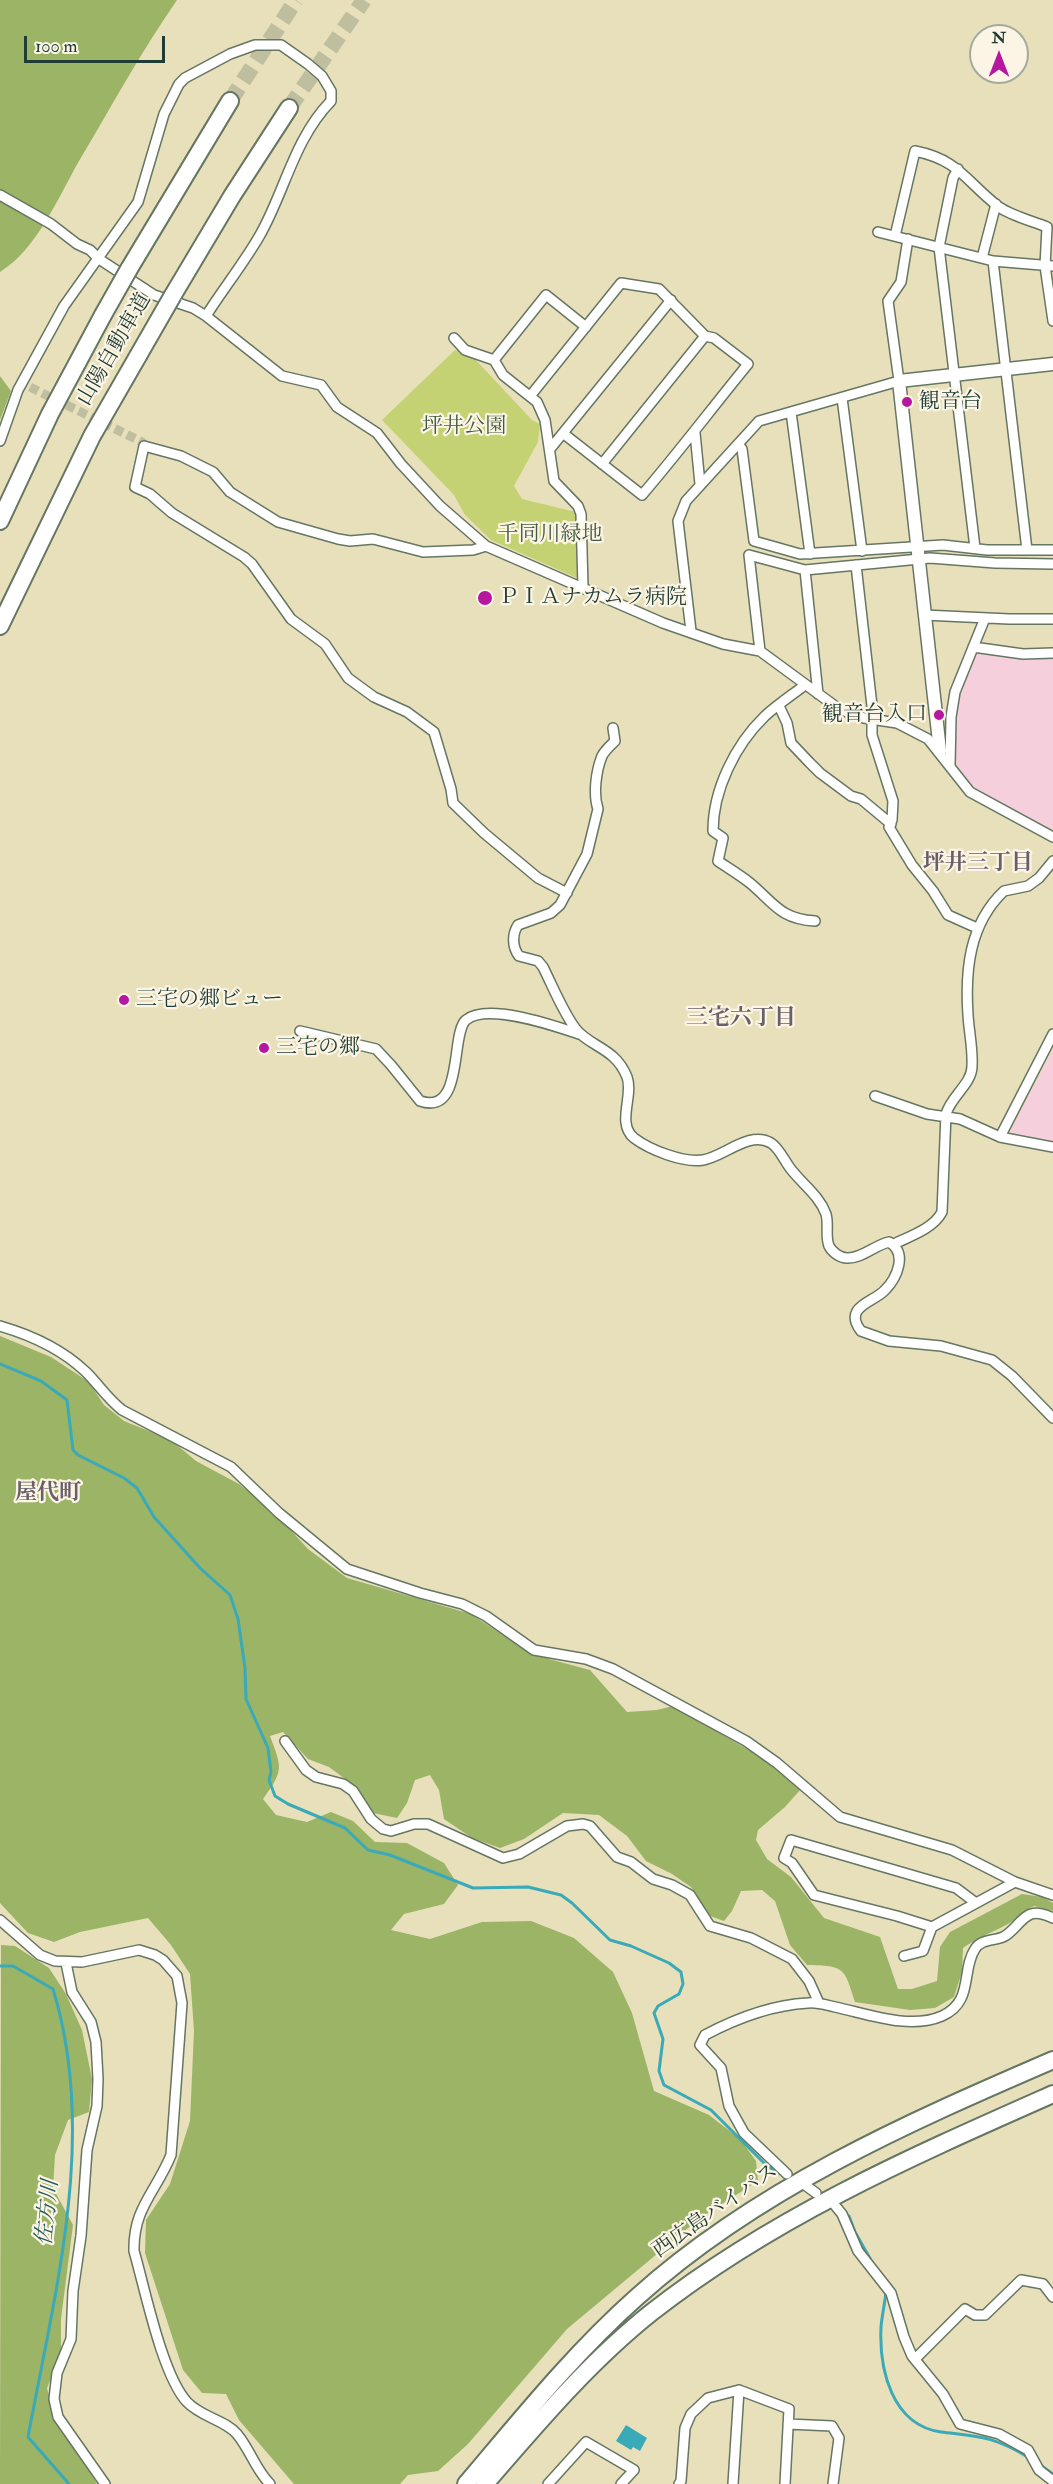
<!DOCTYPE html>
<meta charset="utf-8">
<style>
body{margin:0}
#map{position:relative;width:1053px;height:2484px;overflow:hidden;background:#e7e0bb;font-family:"IM FELL Double Pica",serif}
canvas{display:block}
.north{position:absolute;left:969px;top:24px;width:60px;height:60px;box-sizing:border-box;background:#fcf5e5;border:2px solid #a4ab9e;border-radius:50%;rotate:0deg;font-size:16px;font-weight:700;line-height:24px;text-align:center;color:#1f3d34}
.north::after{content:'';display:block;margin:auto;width:21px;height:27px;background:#b5179e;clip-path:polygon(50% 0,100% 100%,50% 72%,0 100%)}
.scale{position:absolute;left:24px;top:36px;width:141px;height:27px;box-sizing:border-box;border:3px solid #1f3d34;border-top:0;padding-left:8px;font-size:18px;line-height:21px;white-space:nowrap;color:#1f3d34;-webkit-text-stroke:4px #fcf5e5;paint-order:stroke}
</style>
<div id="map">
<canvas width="1053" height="2484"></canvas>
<div class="north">N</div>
<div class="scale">100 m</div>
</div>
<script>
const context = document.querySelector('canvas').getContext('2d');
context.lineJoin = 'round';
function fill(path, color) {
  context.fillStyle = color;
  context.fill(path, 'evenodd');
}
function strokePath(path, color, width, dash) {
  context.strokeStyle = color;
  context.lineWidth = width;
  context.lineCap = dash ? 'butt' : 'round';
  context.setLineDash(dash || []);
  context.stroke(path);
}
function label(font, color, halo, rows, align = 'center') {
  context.font = font + ' "IM FELL Double Pica","Noto Serif JP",serif';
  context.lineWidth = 4.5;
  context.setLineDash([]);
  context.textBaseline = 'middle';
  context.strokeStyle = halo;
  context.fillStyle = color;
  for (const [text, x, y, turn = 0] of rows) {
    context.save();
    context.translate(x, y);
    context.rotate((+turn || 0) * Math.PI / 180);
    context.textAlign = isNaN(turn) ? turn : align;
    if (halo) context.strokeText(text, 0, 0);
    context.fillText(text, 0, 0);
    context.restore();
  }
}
const built = new Path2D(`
 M978,652L1053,657V830L977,791L959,771L954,754L955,705L975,653Z
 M1053,1050V1142L1012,1134L1011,1129Z`);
const green = new Path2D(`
 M455,350L473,357L532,420L540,424L538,442L514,486L522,499L576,512L577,578L491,540L465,515L454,495L382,420Z`);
const forest = new Path2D(`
 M0,0H177C141,52 111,107 79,161C58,198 37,249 0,272Z
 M0,376L11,391L0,420Z
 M0,1336L51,1357L89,1382L104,1405L124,1421L171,1440L196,1461L239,1484L274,1512L308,1549L347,1578L471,1614L504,1636L549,1659L590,1670L627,1712L657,1710L673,1706L771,1763L801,1789L785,1807L758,1830L756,1840L767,1859L791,1877L824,1918L880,1937L898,1989H912L937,1981L940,1947L950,1932L1022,1894L1043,1897L1053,1903V1911L1034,1906C1023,1911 1016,1920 1006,1925C991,1933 977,1938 963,1948L962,1972L954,1997L935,2008L910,2010L855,2002C844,1967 845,1966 807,1965L790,1945L775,1901L762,1890L741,1891L732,1911L724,1921L710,1916L691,1887L672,1874L646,1861L627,1836L599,1815L563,1813L524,1839L500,1848L472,1838L444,1819L439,1790L430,1775L415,1780L407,1803L397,1818L373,1813L356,1787L329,1767L308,1759L283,1732L270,1736C282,1768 284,1770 263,1799L276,1815L307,1822L331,1812L353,1821L375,1842L407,1843L444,1863L458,1885L444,1904L404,1914L391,1930L430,1939L482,1922L531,1921L574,1938L613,1972L632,2013L654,2091L709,2115L740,2139L756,2161L758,2181L700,2218L567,2329L468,2444L438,2471L408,2475L400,2484H294L239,2420L226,2394L202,2393L183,2370L145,2253L146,2220L170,2184L190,2121L194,2031L190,1974L171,1945L148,1918L80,1932L54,1942L28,1933L0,1903Z
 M1,1945L15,1946L49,1968L66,1994L82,2030L92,2079L89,2112L68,2120L55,2155L53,2188L73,2225L61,2319V2354L47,2388L55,2419L83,2458L97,2484H0Z`);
const water = new Path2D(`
 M626,2425L647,2438L640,2451L633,2447L631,2450L616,2441Z`);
const stream = new Path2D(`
 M0,1364L41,1381L67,1400L73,1450L78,1455L124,1478L137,1488L154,1517L200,1568L230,1595L238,1619L245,1668L246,1699L268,1748L271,1772L269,1780L275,1796L288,1804L345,1828L368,1850L390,1855L473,1888L528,1887L561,1895L572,1903L610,1940L631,1946L669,1963L681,1972L683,1984L679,1994L658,2006L654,2013L663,2039L659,2071L664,2085L711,2110L767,2166L783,2175
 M0,1966H13L53,1989C98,2135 55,2291 28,2437L69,2484
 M849,2216L855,2232L872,2262
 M886,2291C885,2303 882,2315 881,2327C879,2370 892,2425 941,2432C981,2437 992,2436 1028,2457
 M1039,2464L1053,2474`);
const minorTunnel = new Path2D(`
 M30,387L142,442L144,446`);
const motorwayTunnel = new Path2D(`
 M230,101L296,0
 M289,108L364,0`);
const minor = new Path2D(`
 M958,169L953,178L939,247L975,548
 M0,195L51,224L77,244L90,250L99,259L154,295L193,308L206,316L282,376L321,385L337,407L377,433L401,464L440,506L486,546L663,623L723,644L760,651L839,709L864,718L897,723L928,739L970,792L1053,837
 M878,232L993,261L1053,266
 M895,236L915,151C960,160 966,182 999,207C1012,216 1032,221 1047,227L1045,266L1053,321
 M982,258L996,204
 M993,261L1027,550
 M454,338L465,350L494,360L503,375L537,402L545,420L554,481L578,506L581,514L583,587
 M494,360L546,295L586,327
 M531,395L621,283L659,289L705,336L714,338L748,364C712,408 678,453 642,495L564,434
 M842,398L862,551
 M791,412L810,554
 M695,433L700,484
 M0,441L18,390L64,306L138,202L164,114L179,84L185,78L230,54L255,45H281L308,64L322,76L331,91V101C294,139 285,191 260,235C244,263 223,289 206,316
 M738,444L742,449L754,541L800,554L943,545L987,550H1053
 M550,449L671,300
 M602,464L705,336
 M486,546L473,550L423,552L373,539L350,541L338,539L278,522L230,492L213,472L181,456L144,446L135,487L150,494L172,513L244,557L252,564L291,619L325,644L348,678L374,697L407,712L434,732L451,789L453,803L484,833L538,878L567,893
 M856,565L872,706V735L893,801L892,820L889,827L912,865L933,891L948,915L977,928
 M805,570L818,694
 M924,615L1009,619H1053
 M691,631L678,521L686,501L759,421L899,381L888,301L901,282L908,239
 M973,647L1023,654L1053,653
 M760,651L749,555L805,570L930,558L995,563L1053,564
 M805,685C792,695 777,705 765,716C735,745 713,790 713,831L723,838L718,861C728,868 740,875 750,883C774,903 780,919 815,921
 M779,706L787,723L791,743L809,762L820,773L851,796L861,799L891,824
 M613,728L615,741C611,745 605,750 602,756C596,771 593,794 598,809L587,854L560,905L551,913L518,925C512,934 512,947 519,956L538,961L543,967C553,987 562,1010 575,1028C589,1047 615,1047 627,1077C634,1096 616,1123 634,1138C650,1150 683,1163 703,1160C724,1157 749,1130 771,1143C779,1148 784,1160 790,1168C802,1184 819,1195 826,1214C829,1225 825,1236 829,1246C832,1252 840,1258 847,1258C861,1259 875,1245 889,1242C908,1253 897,1278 885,1290C875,1302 842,1306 861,1331L889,1341L941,1346L992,1360L1012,1376L1053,1418
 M950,766L951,717L955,692L985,618
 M300,1031L376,1049L391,1065L420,1101C465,1116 450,1033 466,1020C487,1002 555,1026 579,1034
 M875,1096L927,1114L960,1119L1000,1137L1053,1147
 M1000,1137L1053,1034
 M894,1244C910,1236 933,1229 942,1212L946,1114C951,1096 972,1084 972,1066C973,1049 969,1032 968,1015C965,971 969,924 1004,891L1028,886L1039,878L1053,861
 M0,1326C31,1335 63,1350 86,1372C99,1385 107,1398 122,1410L231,1467L279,1513L347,1569L420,1593L462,1604L486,1616L534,1650L586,1659L613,1669L746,1741L777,1763L840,1817L952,1850L1015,1882L1053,1895
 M285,1741L306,1770L316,1777L343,1784L353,1791L371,1819L383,1829L391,1831L414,1824H428L503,1858L519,1854L567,1826L583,1824L590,1826L617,1857L631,1862L653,1879L672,1885L690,1895L710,1926L751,1938L792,1959L809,1981L819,2003
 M976,1903L956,1888L791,1840L784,1858L792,1863L814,1895L897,1916L932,1927L1015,1882
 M0,1920L40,1955L55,1961L82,1962L139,1950L155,1955L163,1960L177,1976L182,2003L171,2155C156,2192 133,2208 134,2251C145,2289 162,2375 187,2402C201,2417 225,2420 237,2434C251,2451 255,2469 270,2484
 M904,1956L923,1951L932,1927
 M66,1963L72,1992L91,2022L96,2042L98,2079L97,2106L87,2150L81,2236L73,2291L71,2339L57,2373L54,2399L58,2417L105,2484
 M787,2174L744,2133L729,2106L721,2068L700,2045L705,2035C737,2018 771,2005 808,2003C817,2002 826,2005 835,2007C868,2014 910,2030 942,2016C974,2002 961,1970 975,1949C981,1939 994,1941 1003,1937C1014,1932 1020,1918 1031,1914C1039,1912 1046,1915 1053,1918
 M805,2185L816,2193
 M833,2203L842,2214L858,2251L891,2293L904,2337L912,2356L943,2394L960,2424L999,2434L1028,2450L1039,2470L1053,2481
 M915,2359L965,2309L975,2315H985L1021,2280L1043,2284L1053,2297
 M788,2424L832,2426L839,2438L833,2484
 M548,2484L586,2442L634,2470L621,2484
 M679,2484L681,2481L685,2428L691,2414L708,2398L739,2390L789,2409L785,2484
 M733,2484L739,2390`);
const tertiary = new Path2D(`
 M940,751L899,381L1053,364`);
const motorway = new Path2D(`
 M129,269L230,101
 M173,295L232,196L289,108
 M0,521L50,414L103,315
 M0,626L92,436L138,356
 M466,2484C521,2419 574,2353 637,2297C757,2189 907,2123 1053,2060
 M485,2484C537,2424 589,2362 652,2312C773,2217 913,2156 1053,2094`);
const motorwayBridge = new Path2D(`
 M103,315L129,269
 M138,356L173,295`);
const markers = [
 [907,402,6,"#b5179e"],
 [485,598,8,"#b5179e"],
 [939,715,6,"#b5179e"],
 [124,1000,6,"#b5179e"],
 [264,1048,6,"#b5179e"]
];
const streetNames = [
 ["山陽自動車道",115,350,-60],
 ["西広島バイパス",716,2212,-35]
];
const poiNames = [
 ["観音台",919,402],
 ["ＰＩＡナカムラ病院",498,598],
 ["観音台入口",927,715,"right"],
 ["三宅の郷ビュー",136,1000],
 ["三宅の郷",276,1048]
];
const parkNames = [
 ["坪井公園",464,427],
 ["千同川緑地",550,535]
];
const neighbourhoodNames = [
 ["坪井三丁目",978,864],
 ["三宅六丁目",741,1019],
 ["屋代町",48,1494]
];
const waterNames = [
 ["佐方川",49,2213,-84]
];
fill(built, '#f5cfdb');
fill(green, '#c4d274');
fill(forest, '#9bb466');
fill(water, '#3aaab8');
strokePath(stream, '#3aaab8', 3);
strokePath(minorTunnel, '#bfbfa0', 9, [9, 4.5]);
strokePath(motorwayTunnel, '#bfbfa0', 16, [16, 8]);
strokePath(minor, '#657663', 12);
strokePath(tertiary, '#657663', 15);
strokePath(motorway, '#657663', 20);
strokePath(minor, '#fff', 9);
strokePath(tertiary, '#fff', 12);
strokePath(motorway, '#fff', 16);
strokePath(motorwayBridge, '#657663', 20, []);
strokePath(motorwayBridge, '#fff', 16);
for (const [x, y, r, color] of markers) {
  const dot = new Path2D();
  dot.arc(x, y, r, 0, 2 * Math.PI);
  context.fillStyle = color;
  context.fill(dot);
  strokePath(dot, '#fcf5e5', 2);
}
label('21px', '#1f3d34', '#fcf5e5', streetNames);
label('21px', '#1f3d34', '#fcf5e5', poiNames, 'left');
label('21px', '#405b41', '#fcf5e5', parkNames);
label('bold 22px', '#685f68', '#fcf5e5', neighbourhoodNames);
label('italic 22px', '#275e5c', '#fcf5e5', waterNames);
</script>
